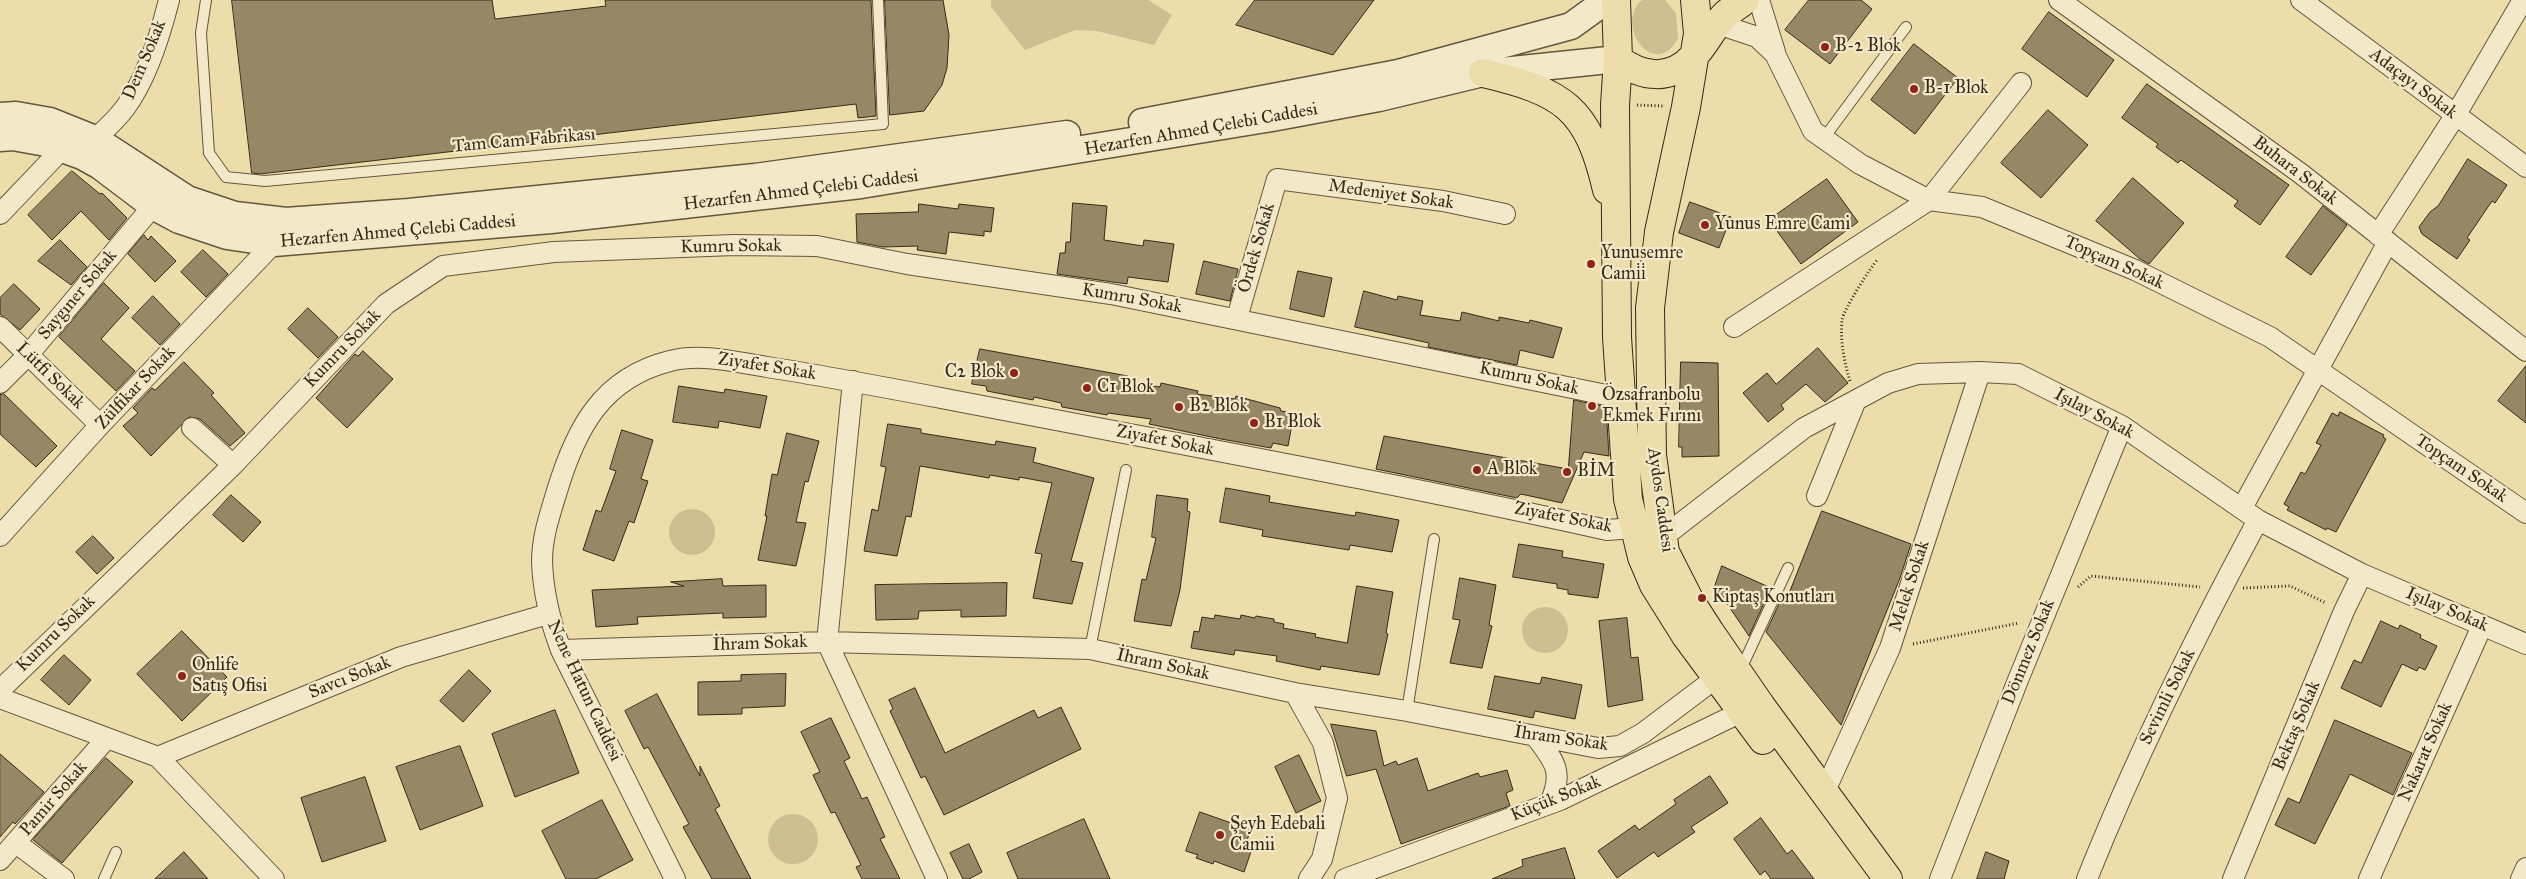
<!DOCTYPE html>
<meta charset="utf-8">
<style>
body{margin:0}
canvas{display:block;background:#ecddab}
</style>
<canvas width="2526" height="879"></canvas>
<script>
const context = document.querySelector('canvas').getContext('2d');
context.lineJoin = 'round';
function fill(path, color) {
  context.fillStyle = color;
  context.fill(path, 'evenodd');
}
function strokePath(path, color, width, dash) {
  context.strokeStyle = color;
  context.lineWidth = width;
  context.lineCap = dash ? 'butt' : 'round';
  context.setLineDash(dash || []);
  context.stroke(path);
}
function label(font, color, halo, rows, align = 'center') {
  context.font = font + ' "IM FELL Great Primer",serif';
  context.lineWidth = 4.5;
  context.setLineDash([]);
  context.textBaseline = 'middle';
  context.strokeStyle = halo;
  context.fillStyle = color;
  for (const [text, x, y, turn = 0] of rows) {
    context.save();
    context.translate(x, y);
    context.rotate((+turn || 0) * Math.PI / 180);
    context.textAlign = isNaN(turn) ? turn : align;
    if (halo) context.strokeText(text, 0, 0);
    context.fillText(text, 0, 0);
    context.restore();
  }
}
const green = new Path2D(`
 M991,0H1148L1172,15L1154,45L1097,31L1075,30L1025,50L991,7Z
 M1642,0H1665L1676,13L1678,38C1655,82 1613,25 1642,0Z
 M669 532a23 23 0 1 1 46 0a23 23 0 1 1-46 0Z
 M1522 630a23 23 0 1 1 46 0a23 23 0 1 1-46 0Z
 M768 839a25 25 0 1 1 50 0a25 25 0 1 1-50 0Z`);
const building = new Path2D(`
 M232,0H492L495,19L606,6L605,0H871L876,116L858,118L856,104L260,174L252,173Z
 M885,0H943L949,35L947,68L942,85L924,111L890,115Z
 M1255,0H1374L1333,55L1236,25Z
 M1809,0H1861L1872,9L1830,64L1785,30Z
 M2049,12L2114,60L2087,97L2022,49Z
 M1914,44L1958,78L1915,134L1871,100Z
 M2147,84L2289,185L2260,225L2234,206L2238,201L2181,160L2178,163L2156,147L2158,144L2122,118Z
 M2048,110L2088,145L2041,198L2001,163Z
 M2468,159L2507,185L2495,203L2492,201L2467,238L2470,240L2457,259L2422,234L2419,227L2430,212L2438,206Z
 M72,171L100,194L102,193L127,218L109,240L81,211L52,240L28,215Z
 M2133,178L2184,223L2149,264L2140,259L2096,221Z
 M1827,179L1858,222L1801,264L1769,220Z
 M1690,202L1731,217L1719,248L1679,233Z
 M1073,203L1107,206L1104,240L1143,246L1144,240L1174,244L1168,282L1128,277L1127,284L1057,274L1060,253H1065L1066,242H1070Z
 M919,204L958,209L959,204L994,208L991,232L984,231V236L949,232L946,254L917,250L918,246L883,247L857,242L856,214L918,212Z
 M2323,206L2347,225L2311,275L2286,257Z
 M144,235L148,240L151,236L176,261L155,282L128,254Z
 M60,240L87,267L71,285L38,261Z
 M203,250L228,274L206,297L181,272Z
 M1204,261L1238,269L1230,301L1196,294Z
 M1298,271L1332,278L1324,317L1290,309Z
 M104,283L129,308L101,339L135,371L116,391L59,337Z
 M14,284L40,309L20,330L0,314V298Z
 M1364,291L1397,300L1398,296L1423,301L1420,315L1460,321L1462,312L1499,321V317L1529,323L1530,320L1562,328L1553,358L1520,350L1517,365L1428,347L1429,343L1355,327Z
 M153,296L180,324L160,345L132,318Z
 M308,308L338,337L318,358L288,329Z
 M1818,348L1848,383L1825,402L1806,384L1781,405L1784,409L1768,422L1743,393L1767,373L1776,384Z
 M980,349L1128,376L1127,381L1160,387L1161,383L1198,391L1197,394L1235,399L1236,396L1280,408L1281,411L1294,413L1288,446L1273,443L1271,448L1221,439L1149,424L1151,419L1108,413L1107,415L1062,407L1061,403L1034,397L1033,400L987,391L986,386L972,384Z
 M363,351L393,379L347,428L316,398L355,354L358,356Z
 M184,362L214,393L211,395L245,433L230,446L200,419L189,417L151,456L123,426L138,413L133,408L152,388L155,390Z
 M1681,362L1718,363L1719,456L1682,457V447H1679Z
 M2526,366V423L2498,401Z
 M679,386L724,393L725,389L767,396L760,428L719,421L718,428L673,422Z
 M4,394L57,446L36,467L0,434V395Z
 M1574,400L1606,407L1609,456L1584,452L1562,503L1521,494L1517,498L1376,469L1384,436L1568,469Z
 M2340,412L2384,435L2383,437L2386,439L2336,532L2327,528L2326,530L2287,510L2289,507L2284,504L2301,472L2305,474L2321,445L2316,443L2332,413L2338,416Z
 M888,424L921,429V433L995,445L996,441L1036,448L1033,462L1094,478L1071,561L1083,563L1072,604L1033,598L1042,554L1035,553L1052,483L1019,477V480L990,475L989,478L920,466L911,517L906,516L897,556L864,551L872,509L878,511L886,467L881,466Z
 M622,430L653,440L641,479L648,481L634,523L629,521L614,561L583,550L596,510L601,512L616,471L610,469Z
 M787,433L819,441L808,482L805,481L796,522L806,523L796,566L758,560L767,516H765L772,474L777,475Z
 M1226,488L1270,496L1269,502L1355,516L1356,512L1399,520L1392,552L1350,545L1349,550L1262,536L1263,530L1220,522Z
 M231,495L261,522L243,542L213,515Z
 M1157,495L1188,499L1187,511L1190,512L1180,590L1171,626L1134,621L1142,579L1146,580L1156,538L1152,537Z
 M1822,511L1911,544L1900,578L1841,725L1766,632L1784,593L1788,595Z
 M93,536L114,558L97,574L76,552Z
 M1519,544L1563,551L1562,557L1604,564L1598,598L1568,594V590L1557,588V584L1513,577Z
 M1722,566L1771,588L1749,636L1715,586Z
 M1460,578L1496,585L1489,625L1492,626L1482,668L1450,663L1460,620L1453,619Z
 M722,579L723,586L766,585V617L723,618V613L679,615L637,617L638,624L596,627L592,590L684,586L671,582Z
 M1007,583L1006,616L961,617V610L919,611L918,619L876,620L875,585Z
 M1357,586L1393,592L1386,633L1388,634L1379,675L1321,666L1320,670L1276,661L1277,656L1235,650L1234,655L1191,648L1194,631L1199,632L1202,617L1214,619L1215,615L1240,619L1241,615L1255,618L1256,616L1274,619V622L1284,624L1283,628L1316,634L1315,637L1347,643Z
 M1627,618L1631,658L1638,657L1643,700L1608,707L1599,621Z
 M2381,621L2398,629L2400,625L2421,635L2420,638L2437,646L2425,670L2419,667L2417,671L2402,664L2381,707L2341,688L2354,660L2361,663Z
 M182,631L227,677L182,721L137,674Z
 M64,655L91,680L69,705L41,680Z
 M469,670L491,691L463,722L440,701Z
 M786,674L785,706L742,708V714L698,715V682L741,681V675Z
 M1495,676L1540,684L1542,677L1582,685L1575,719L1535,711L1533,718L1488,709Z
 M915,688L945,753L1034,710L1038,718L1061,707L1081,749L944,815L925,776L921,778L890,711L893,709L889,700Z
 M657,694L700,776V766L720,806L715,809L751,879H712L683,827L689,824L648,747L644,749L625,711Z
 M555,710L579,773L515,797L492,734Z
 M831,718L850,758L844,761L862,799L867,797L885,837L880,839L900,879H862L856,867L861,865L835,812L831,813L813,775L820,772L801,732Z
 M2335,720L2412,753L2393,795L2350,774L2315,844L2275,825L2288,798L2299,803Z
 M1331,724L1376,731L1384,766L1396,761L1398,765L1417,758L1428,791L1478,773L1480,777L1507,770L1513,790L1506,793L1510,806L1401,844L1376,769L1347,776Z
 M460,746L483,806L420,830L396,767Z
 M0,754L44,792L15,824L13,822L0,837Z
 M1299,755L1321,801L1296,813L1275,767Z
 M106,758L133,782L62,863L33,840Z
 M1710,776L1728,803L1691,827L1695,832L1658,857L1654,852L1617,878L1598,851L1635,825L1639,830L1676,804L1674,800Z
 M365,777L386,841L322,862L301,798Z
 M602,800L633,860L596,879H566L542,831Z
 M1200,812L1251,830L1247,840L1254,843L1244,872L1214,861L1213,864L1196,858L1198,855L1186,851Z
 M1761,818L1787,854L1792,850L1814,879H1771L1765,871L1760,875L1734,839Z
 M1084,819L1110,879H1018L1007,853Z
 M969,844L982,872L969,879H963L950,853Z
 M1565,848L1575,879H1492L1523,866L1522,860Z
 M184,852L208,879H155Z
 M1986,852L2009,861L2004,879H1977Z`);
const path = new Path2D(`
 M1637,105L1663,106
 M1850,381C1844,361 1840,341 1842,320C1844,309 1870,268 1878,259
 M2078,587L2091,576L2200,587
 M2243,588L2290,586L2326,603
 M1913,644L2019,623`);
const service = new Path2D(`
 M206,0L201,33L209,153L226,177L265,181L883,124L878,0
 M1824,138L1906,27
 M1090,649L1126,470
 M1740,671L1788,568
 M1407,711L1434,539
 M104,879L116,852`);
const minor = new Path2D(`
 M1759,0L1775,52
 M2059,0L2300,173L2526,351
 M2301,0L2526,167
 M1718,24L1757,37L1775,54L1813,131L1860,164L1929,200L1982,207L2135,270L2270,337L2526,513
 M95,139C105,130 116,120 125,108C147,78 160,36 169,0
 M0,214L63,148
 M2378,235L2455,116L2523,0
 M1237,318L1277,179L1443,201L1505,214
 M0,327L100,425
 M1734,327L1929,200L2021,83
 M853,381L827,642L937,879
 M0,383L28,355L153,206
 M192,428L233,465
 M1817,496L1856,400
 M2242,508L2388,242
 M0,536L100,425L274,243
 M1663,537L1804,428L1888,383L1918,374L1980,372L2018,374L2122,426L2258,520L2362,574L2526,644
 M561,650L827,642L1090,649L1295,693L1407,711L1598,748L1620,746L1643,733L1728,669
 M0,690L233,465L386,304L443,266L554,252L734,245L817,246L907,264L1111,294L1621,398
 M1295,693L1323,743L1337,798L1322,859L1309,879
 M0,698L158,757L274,879
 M1536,737C1555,762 1564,772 1550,803
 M158,757L401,657L548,614
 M1824,793L1890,648L1980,372
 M16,843L64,879
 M0,860L107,738
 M675,879L561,650C550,621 543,593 542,561C542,537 550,514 557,491C576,428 602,378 670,361C702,353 735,362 767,367C825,376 883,387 941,398C1163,441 1386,481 1607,530L1634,528
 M1345,879L1560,800L1731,717L1751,703
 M1940,879L2018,680L2122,426
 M2087,879C2136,756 2195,637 2258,520
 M2233,879L2344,611L2362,574
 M2369,879L2482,626
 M2521,879L2526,868`);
const tertiary = new Path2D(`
 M0,116L16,115L50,121L95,139L187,199L235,215L286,221L409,212L755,177L1067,134
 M1142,122L1398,73L1571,26L1607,0
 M0,138L13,137L46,143L82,156L100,166L153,206L179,220L227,236L274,243L551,220L861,185L1272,118L1379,98L1483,73L1618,59`);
const primary = new Path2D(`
 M1616,0L1618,59L1615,105L1617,337L1628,499L1642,557L1654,585L1686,636L1763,740
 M1695,0L1698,34L1686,107L1659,232L1650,308L1652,455L1665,552L1690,601L1710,632L1761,706L1888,879
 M1618,59C1642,78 1671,81 1693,57C1706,44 1713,26 1726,14C1732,9 1739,5 1745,0
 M1483,73C1563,92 1588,107 1607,190`);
const markers = [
 [1825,47,5,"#8f2418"],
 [1914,89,5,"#8f2418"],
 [1705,225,5,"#8f2418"],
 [1591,264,5,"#8f2418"],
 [1014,373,5,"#8f2418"],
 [1087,388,5,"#8f2418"],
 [1592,406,5,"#8f2418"],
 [1179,407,5,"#8f2418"],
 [1254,423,5,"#8f2418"],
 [1477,470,5,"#8f2418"],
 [1567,472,5,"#8f2418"],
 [1702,598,5,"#8f2418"],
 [182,676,5,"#8f2418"],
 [1220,835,5,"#8f2418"]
];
const poiNames = [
 ["B-2 Blok",1835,47],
 ["B-1 Blok",1924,89],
 ["Yunus Emre Cami",1715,225],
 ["Yunusemre",1601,254],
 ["Cami̇i̇",1601,275],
 ["C2 Blok",1004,373,"right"],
 ["C1 Blok",1097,388],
 ["Özsafranbolu",1602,396],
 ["Ekmek Fırını",1602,417],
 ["B2 Blok",1189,407],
 ["B1 Blok",1264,423],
 ["A Blok",1487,470],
 ["BİM",1577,472],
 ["Kiptaş Konutları",1712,598],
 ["Onlife",192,666],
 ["Satış Ofisi",192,687],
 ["Şeyh Edebali",1230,825],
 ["Camii",1230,846]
];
const streetNames = [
 ["Dem Sokak",145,60,-67],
 ["Adaçayı Sokak",2413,84,37],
 ["Hezarfen Ahmed Çelebi Caddesi",1201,130,-10],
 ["Tam Cam Fabrikası",524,141,-5],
 ["Buhara Sokak",2295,171,37],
 ["Hezarfen Ahmed Çelebi Caddesi",801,191,-7],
 ["Medeniyet Sokak",1391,195,8],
 ["Hezarfen Ahmed Çelebi Caddesi",398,232,-5],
 ["Kumru Sokak",731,247,-1],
 ["Ördek Sokak",1257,248,-74],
 ["Topçam Sokak",2114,263,24],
 ["Saygıner Sokak",78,295,-50],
 ["Kumru Sokak",1132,299,10],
 ["Kumru Sokak",343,349,-46],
 ["Ziyafet Sokak",767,367,9],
 ["Lütfi Sokak",50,376,44],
 ["Kumru Sokak",1529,379,12],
 ["Zülfikar Sokak",136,388,-47],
 ["Işılay Sokak",2094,414,28],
 ["Ziyafet Sokak",1165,441,11],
 ["Topçam Sokak",2461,469,34],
 ["Aydos Caddesi",1660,500,82],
 ["Ziyafet Sokak",1563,518,11],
 ["Melek Sokak",1910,586,-72],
 ["Işılay Sokak",2447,610,23],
 ["Kumru Sokak",56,634,-44],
 ["İhram Sokak",760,644,-2],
 ["Dönmez Sokak",2029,652,-68],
 ["İhram Sokak",1163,665,12],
 ["Savcı Sokak",350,678,-22],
 ["Nene Hatun Caddesi",584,691,65],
 ["Sevimli Sokak",2168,697,-64],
 ["Bektaş Sokak",2297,726,-67],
 ["İhram Sokak",1561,739,8],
 ["Nakarat Sokak",2426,752,-66],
 ["Pamir Sokak",54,799,-49],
 ["Küçük Sokak",1556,799,-22]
];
fill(green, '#cdbf92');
fill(building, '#968765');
strokePath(building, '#382a1a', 1);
strokePath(service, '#65573e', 12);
strokePath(minor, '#65573e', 22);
strokePath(tertiary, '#65573e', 29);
strokePath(primary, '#382a1a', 30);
strokePath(path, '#382a1a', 3, [1, 2.5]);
strokePath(service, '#f3e9c8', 10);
strokePath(minor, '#f3e9c8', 20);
strokePath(tertiary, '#f3e9c8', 26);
strokePath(primary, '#ecddab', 28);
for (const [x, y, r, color] of markers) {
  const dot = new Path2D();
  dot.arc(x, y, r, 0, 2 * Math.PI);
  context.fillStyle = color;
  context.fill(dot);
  strokePath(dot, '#f3e9c8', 2);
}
label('18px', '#382a1a', '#f3e9c8', poiNames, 'left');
label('18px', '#382a1a', '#f3e9c8', streetNames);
</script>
